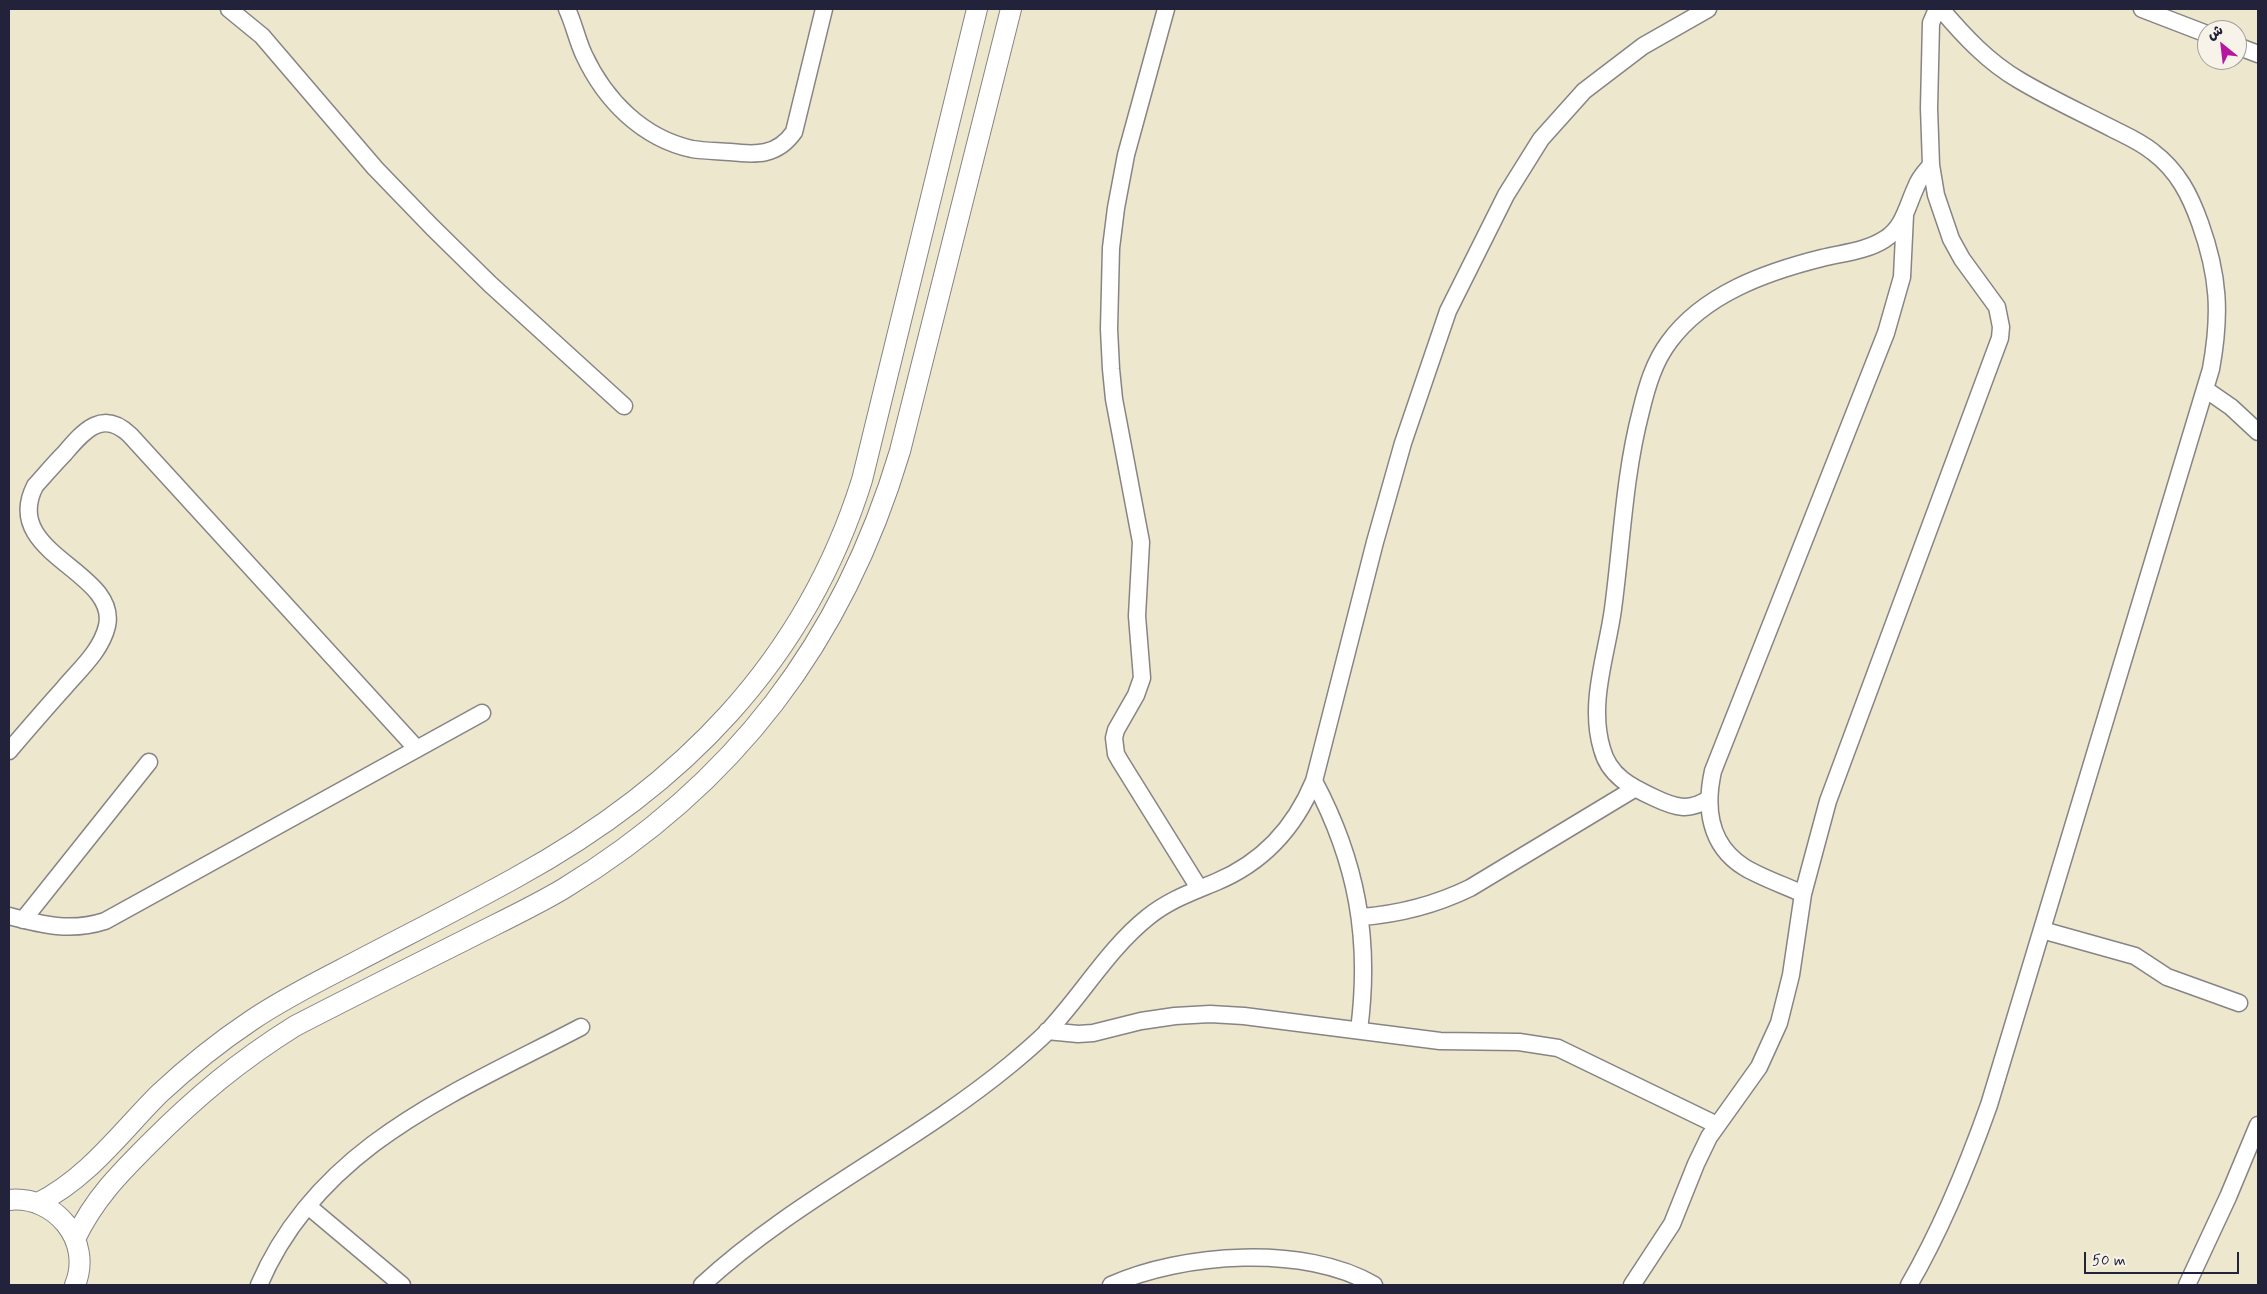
<!DOCTYPE html>
<meta charset="utf-8">
<style>
body{margin:0}
#map{position:relative;width:2267px;height:1294px;overflow:hidden;background:#ede7cd;font-family:Mynerve,"Playpen Sans Arabic",sans-serif}
canvas{display:block}
.frame{position:absolute;inset:0;border:10px solid #22223b;pointer-events:none}
.north{position:absolute;left:2197px;top:20px;width:50px;height:50px;box-sizing:border-box;background:#f7f3e8;border:1px solid #a29fa3;border-radius:50%;rotate:331deg;font-size:14px;font-weight:700;line-height:20px;text-align:center;color:#22223b}
.north::after{content:'';display:block;margin:auto;width:18px;height:22px;background:#b5179e;clip-path:polygon(50% 0,100% 100%,50% 72%,0 100%)}
.scale{position:absolute;left:2084px;top:1252px;width:155px;height:22px;box-sizing:border-box;border:2px solid #22223b;border-top:0;padding-left:6px;font-size:15px;line-height:18px;white-space:nowrap;color:#22223b;-webkit-text-stroke:4px #f7f3e8;paint-order:stroke}
</style>
<div id="map">
<canvas width="2267" height="1294"></canvas>
<div class="frame"></div>
<div class="north">ش</div>
<div class="scale">50 m</div>
</div>
<script>
const context = document.querySelector('canvas').getContext('2d');
context.lineJoin = 'round';
function strokePath(path, color, width, dash) {
  context.strokeStyle = color;
  context.lineWidth = width;
  context.lineCap = dash ? 'butt' : 'round';
  context.setLineDash(dash || []);
  context.stroke(path);
}
const minor = new Path2D(`
 M229,9L262,36L375,168L432,227L490,284L624,406
 M567,9C574,24 577,40 584,55C605,100 642,138 692,149C704,151 717,151 730,152C756,155 777,156 794,132L824,9
 M1166,9L1126,155L1116,208L1111,248L1109,329L1111,369L1114,399L1141,542L1137,616L1142,678L1136,695L1116,730L1114,738L1116,754L1120,761L1199,888
 M2142,9L2207,34
 M2237,46L2258,54
 M2205,389L2231,407L2258,432
 M9,751C27,730 45,709 64,688C80,669 101,651 107,626C119,571 0,554 35,486C45,475 54,464 64,454C83,432 102,408 130,435L417,749
 M1314,781C1357,862 1371,939 1359,1030
 M1708,799C1689,812 1674,807 1655,798C1631,787 1609,776 1602,749C1588,703 1607,654 1613,609C1622,542 1624,476 1641,411C1647,386 1654,362 1669,342C1704,294 1766,272 1822,258C1842,253 1867,251 1885,239C1904,227 1907,206 1916,187C1919,178 1925,172 1931,165
 M1803,894C1784,885 1762,878 1744,867C1709,845 1705,807 1713,771L1886,333L1902,277L1905,215
 M9,916C43,925 71,932 105,921L482,713
 M1361,917C1400,914 1435,905 1470,888L1634,789
 M23,920L149,762
 M2042,930L2135,956L2167,977L2239,1003
 M1047,1031L1078,1034L1093,1033L1141,1021L1175,1016L1210,1014L1244,1016L1440,1041L1519,1042L1558,1048L1717,1125
 M308,1206L402,1285
 M259,1285C319,1145 455,1093 581,1027
 M702,1285C795,1199 913,1145 1011,1064C1023,1054 1036,1043 1047,1032C1082,995 1108,949 1148,917C1169,900 1192,892 1216,882C1264,862 1295,827 1314,781L1375,542L1403,443L1448,311L1506,195L1541,139L1584,91L1643,46L1708,9
 M1111,1285C1182,1253 1305,1244 1374,1285
 M1632,1285L1672,1224L1696,1164L1709,1137L1759,1067L1779,1023L1791,975L1803,894L1828,801L2000,338L2001,327L1997,307L1962,259L1951,239L1936,195L1931,165L1929,108L1931,23L1937,9
 M1909,1285C1942,1228 1967,1167 1989,1105L2211,369C2221,314 2219,276 2200,223C2190,195 2178,171 2153,152C2141,142 2127,136 2113,129C2082,113 2049,98 2019,80C1988,62 1964,36 1941,9
 M2187,1285L2228,1197L2258,1125`);
const tertiary = new Path2D(`
 M9,1200C55,1195 93,1241 75,1285
 M38,1203C88,1178 120,1133 159,1094C188,1067 219,1042 252,1020C283,999 317,982 350,965C405,936 461,908 515,878C681,787 805,662 862,480L977,9
 M75,1239C94,1199 119,1174 150,1143C197,1096 239,1061 295,1026C351,997 407,969 463,941C496,924 531,908 563,889C734,785 843,642 900,451L1011,9`);
strokePath(minor, '#888484', 19);
strokePath(tertiary, '#888484', 22);
strokePath(minor, '#fff', 16);
strokePath(tertiary, '#fff', 20);
</script>
